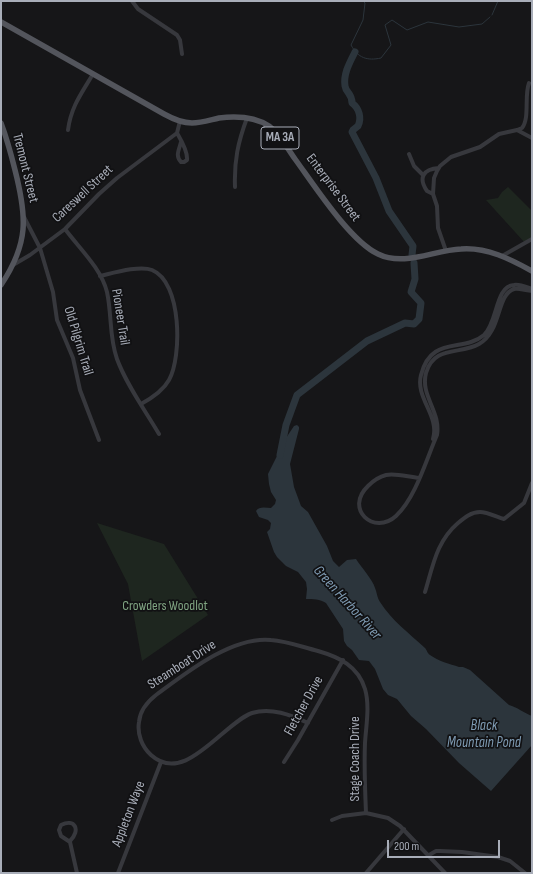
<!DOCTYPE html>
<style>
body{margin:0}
#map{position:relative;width:533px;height:874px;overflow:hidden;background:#161618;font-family:"Sofia Sans Condensed",sans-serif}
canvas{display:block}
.frame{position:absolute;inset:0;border:2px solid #a8adb8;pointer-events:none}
.scale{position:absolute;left:387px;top:840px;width:113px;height:18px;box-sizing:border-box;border:2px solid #a8adb8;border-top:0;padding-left:5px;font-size:12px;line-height:14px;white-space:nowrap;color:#a8adb8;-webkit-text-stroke:3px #111113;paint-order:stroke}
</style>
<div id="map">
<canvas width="533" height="874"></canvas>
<div class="frame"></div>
<div class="scale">200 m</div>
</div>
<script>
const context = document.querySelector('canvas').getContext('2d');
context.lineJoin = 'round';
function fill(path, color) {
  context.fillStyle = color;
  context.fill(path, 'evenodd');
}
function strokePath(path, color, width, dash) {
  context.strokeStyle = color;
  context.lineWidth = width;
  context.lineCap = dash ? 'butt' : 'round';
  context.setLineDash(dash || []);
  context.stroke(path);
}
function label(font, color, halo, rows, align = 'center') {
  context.font = font + ' "Sofia Sans Condensed",sans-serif';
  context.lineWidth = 3.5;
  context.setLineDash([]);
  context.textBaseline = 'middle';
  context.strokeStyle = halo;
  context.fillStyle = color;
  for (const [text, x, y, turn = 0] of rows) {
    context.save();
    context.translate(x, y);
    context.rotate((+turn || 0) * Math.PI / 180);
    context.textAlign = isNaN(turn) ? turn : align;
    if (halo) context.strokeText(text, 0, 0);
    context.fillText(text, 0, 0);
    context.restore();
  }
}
const green = new Path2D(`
 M508,187L532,211V239L525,243L486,200L498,198L502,192Z
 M97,523L164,544L208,615L142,661L128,584Z`);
const water = new Path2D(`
 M297,425L299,427V429L290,464L294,487L301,506L308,512L327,546L333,561L339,567L347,560L356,559C361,567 373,580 375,588C377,593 377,597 380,602C392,621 409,633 425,648C427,650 427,653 430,655C438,661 450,664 459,667H463L470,670L509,705C517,707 524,713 532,716V745L491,791L459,763L426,729L411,716L397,699L388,695L383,689L375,669L369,661L359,660L352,650L347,646L344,641L343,629L326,603C320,599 313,599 306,599L307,589L306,582L298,572L286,566L277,557L274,552L267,532L270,529L271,523L268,520L259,517L256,511C259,506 266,508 271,508L275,504L276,500L271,492L269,484L268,474L286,438L294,426Z`);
const stream = new Path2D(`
 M363,1L365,3L363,20L351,45C358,58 367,61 381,58L391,45L385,25L392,20L407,30L428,22L459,27L482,24L490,17
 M492,15L498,1`);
const river = new Path2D(`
 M355,52C350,62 343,74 345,86C346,93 352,93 352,103C359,108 362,118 358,126L353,130L352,132L376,178L389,211L413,246L412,255
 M280,455L286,425L297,395L367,341L405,323L414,324L419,319L421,303L411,292L415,279L414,263`);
const minor = new Path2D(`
 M132,1L138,9L177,35L180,40L182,54
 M529,83C524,96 530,118 522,128L517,130L532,138
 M68,130C71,107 81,94 93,74
 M177,133C181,140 188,151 187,160L184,162H181C175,156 179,150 181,142
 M409,154L414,166L423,175
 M235,187C234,161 238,142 247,118
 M433,194L427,191C418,178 423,169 439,168
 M24,217L40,248L53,292L57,320L73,358L80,390L99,440
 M65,229C79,248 101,268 107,292C112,315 109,337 117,359C127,386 145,410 159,434
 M446,251L438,228L437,206L433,194L434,178L437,171L440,166L451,157L480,147L499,134L517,130
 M502,256L532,239
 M13,265L30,255L65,229L99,194L117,178L177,133L180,121
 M100,276C113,273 140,265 152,270C182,282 182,357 169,380C163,391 152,398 141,404
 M433,439C440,416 415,398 421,375C431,335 463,353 484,335C498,322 495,286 514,285C520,284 526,287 532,289
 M419,478C408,477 396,473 386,475C378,477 373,481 368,486C344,509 374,536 396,516C416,497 426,460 437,435C441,411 420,396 426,373C434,345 460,355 479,344C502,331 496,295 514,289C520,288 526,291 532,291
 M425,592C433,566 436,542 458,523C464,518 471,512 480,512C487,512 497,517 504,519L524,503L532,483
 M308,723C291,715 271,707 252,713C222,724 185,786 151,755C142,747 137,734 139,722C140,710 147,702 156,695C186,673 232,636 271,640C287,641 302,647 318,651C339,657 358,666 365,689C370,706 366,726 365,743C364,766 365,790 366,813L388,818L400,826L445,873
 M284,762L298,740L343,660
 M332,820L342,816L366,813
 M70,841C81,830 75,818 61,825L59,830L61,836L70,842L77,873
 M429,855L436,851H440L462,852L498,857L510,861L525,873
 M118,873L161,762
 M366,873L404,829`);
const major = new Path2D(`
 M1,22L164,114C173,119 182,123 192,123C201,123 210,120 219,118C235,116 255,117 269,126C280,134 287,148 295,159C314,185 350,241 378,254C404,267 434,250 461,249C487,247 510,259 532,271
 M1,123C7,139 11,154 15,170C27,217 29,243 1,285`);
const shields = [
 [280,138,38]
];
const shieldNames = [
 ["MA 3A",280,138]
];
const streetNames = [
 ["Tremont Street",25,168,76],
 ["Enterprise Street",333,188,53],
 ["Careswell Street",83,194,-43],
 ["Pioneer Trail",120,317,81],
 ["Old Pilgrim Trail",78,341,73],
 ["Steamboat Drive",182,665,-33],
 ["Fletcher Drive",304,706,-61],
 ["Stage Coach Drive",355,759,-90],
 ["Appleton Waye",129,814,-69]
];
const parkNames = [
 ["Crowders Woodlot",165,606]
];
const waterNames = [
 ["Green Harbor River",347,603,48],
 ["Black",484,726],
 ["Mountain Pond",484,743]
];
fill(green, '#1e261f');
fill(water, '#2c353c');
strokePath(stream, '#2c353c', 1);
strokePath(river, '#2c353c', 7);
strokePath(minor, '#37383d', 4);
strokePath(major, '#53555c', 5.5);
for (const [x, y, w] of shields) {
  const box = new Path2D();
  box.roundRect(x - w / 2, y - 11, w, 22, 3);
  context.fillStyle = '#111113';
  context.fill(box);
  strokePath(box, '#a8adb8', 1);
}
label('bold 13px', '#a8adb8', null, shieldNames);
label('14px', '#a8adb8', '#111113', streetNames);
label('14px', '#7fa381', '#111113', parkNames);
label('italic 15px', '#7f9bb3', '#111113', waterNames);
</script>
